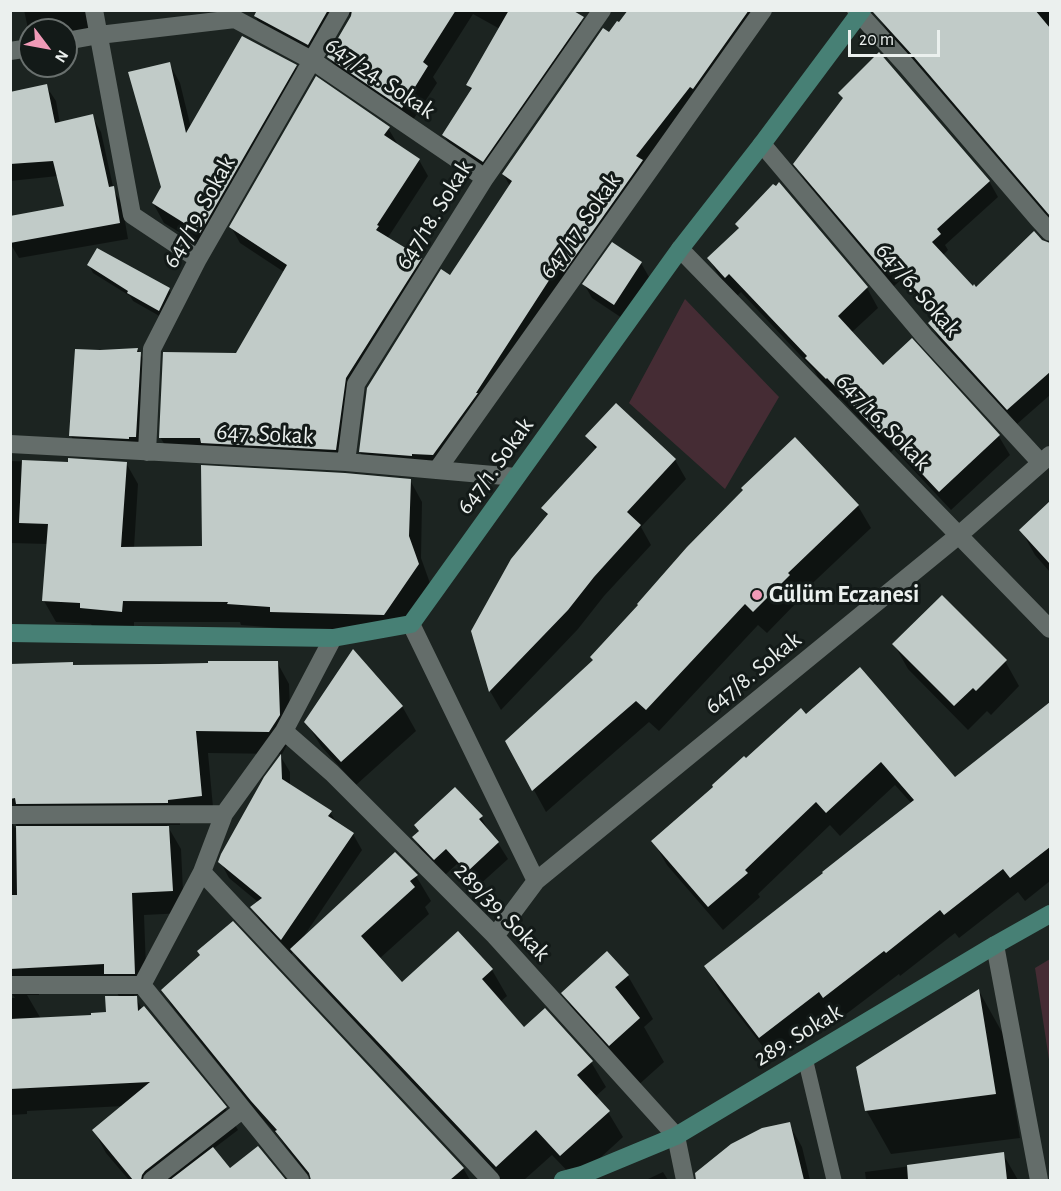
<!DOCTYPE html>
<meta charset="utf-8">
<style>
body{margin:0}
#map{position:relative;width:1061px;height:1191px;overflow:hidden;background:#1c2421;font-family:"Alegreya Sans",sans-serif}
canvas{display:block}
.frame{position:absolute;inset:0;border:12px solid #ebf0ee;pointer-events:none}
.north{position:absolute;left:18px;top:18px;width:60px;height:60px;box-sizing:border-box;background:#131a18;border:2px solid #69706e;border-radius:50%;rotate:122deg;font-size:16px;font-weight:700;line-height:24px;text-align:center;color:#ebf0ee}
.north::after{content:'';display:block;margin:auto;width:21px;height:27px;background:#f09ab7;clip-path:polygon(50% 0,100% 100%,50% 72%,0 100%)}
.scale{position:absolute;left:848px;top:30px;width:92px;height:27px;box-sizing:border-box;border:3px solid #ebf0ee;border-top:0;padding-left:8px;font-size:18px;line-height:21px;white-space:nowrap;color:#ebf0ee;-webkit-text-stroke:4px #131a18;paint-order:stroke}
</style>
<div id="map">
<canvas width="1061" height="1191"></canvas>
<div class="frame"></div>
<div class="north">N</div>
<div class="scale">20 m</div>
</div>
<script>
const context = document.querySelector('canvas').getContext('2d');
context.lineJoin = 'round';
function fill(path, color) {
  context.fillStyle = color;
  context.fill(path, 'evenodd');
}
function strokePath(path, color, width, dash) {
  context.strokeStyle = color;
  context.lineWidth = width;
  context.lineCap = dash ? 'butt' : 'round';
  context.setLineDash(dash || []);
  context.stroke(path);
}
function label(font, color, halo, rows, align = 'center') {
  context.font = font + ' "Alegreya Sans",sans-serif';
  context.lineWidth = 6;
  context.setLineDash([]);
  context.textBaseline = 'middle';
  context.strokeStyle = halo;
  context.fillStyle = color;
  for (const [text, x, y, turn = 0] of rows) {
    context.save();
    context.translate(x, y);
    context.rotate((+turn || 0) * Math.PI / 180);
    context.textAlign = isNaN(turn) ? turn : align;
    if (halo) context.strokeText(text, 0, 0);
    context.fillText(text, 0, 0);
    context.restore();
  }
}
const green = new Path2D(`
 M685,299L779,397L725,489L629,403Z
 M1050,959V1066L1035,968Z`);
const shadow = new Path2D(`
 M24,10H96L94,42L66,48V30H30V38Z
 M257,10H570L576,14L586,31L493,177L453,151L444,135L472,92L468,85L500,29L473,14L433,77L437,83L411,123L338,74L329,57L353,14L345,16L317,61L265,33L255,16Z
 M630,10H754L443,470L369,467L360,452L450,277L510,186L503,174Z
 M887,10H1050V219L925,73L888,33L879,17Z
 M169,63L180,83L191,128L295,66L307,85L211,251L164,223L153,203L163,187Z
 M46,86L56,101L60,124L92,116L101,132L114,191L122,204L128,239L19,258L10,243V218L65,207L58,176L10,181V93Z
 M388,128L397,143L396,145L419,160L428,176L387,239L421,259L430,275L355,395L345,465L170,453L160,437L236,354L284,272L240,243L231,227Z
 M795,164L989,181L998,197L945,245L948,250L943,255L973,288L976,289L1046,244H1050V367L1046,371L1048,373L1050,371V395L1017,424L939,339L930,323L937,316L902,279L894,286L804,179Z
 M779,184L867,288L878,308L851,333L883,367L998,435L1010,455L951,510L894,449L891,452L839,397L838,398L818,377L814,370L741,292L737,296L720,278L709,259L740,229Z
 M641,263L649,277L622,318L592,298L584,284Z
 M89,265L169,290L174,297L163,318L133,301L130,296L93,273Z
 M138,350L149,370L145,454L80,452L71,436L100,351Z
 M616,405L675,460L686,479L641,527L651,545L604,596L578,629L501,710L490,691L473,631L548,517L543,508L596,450L587,436Z
 M795,439L858,506L871,528L800,595L801,598L767,633L758,625L659,731L649,722L546,812L507,741L594,661L592,657Z
 M10,461L69,463H126L138,484L134,548H204L410,480L422,502L421,558L431,586L396,635L283,633L280,628L241,625L240,622H134V632L94,629L91,624L56,622L44,601L48,544L10,543Z
 M1050,503V572L1035,555L1021,530Z
 M894,644L1005,661L1019,686L991,715L987,711L968,730L908,669Z
 M277,662L289,684L291,738L282,754L208,753L214,818L180,821V825H167L181,849L184,913L144,915L147,995H134L142,1009L225,1108L238,1130L213,1149L230,1171L258,1148L284,1180H129L106,1153L94,1131L124,1106L27,1111V1114L10,1115V998H15L10,991V820L15,828H18L10,814V665L73,667ZM112,985L120,998L108,1014L41,1019L27,995H39V989Z
 M402,706L416,731L356,785L321,746L306,722Z
 M1045,708L1050,714V881L1025,901L1018,892L959,938L955,933L900,976L899,974L837,1021L833,1015L774,1061L719,990L706,966L912,804L895,785L840,836L830,825L758,894L760,897L723,930L667,865L653,841L746,761L805,716L954,779Z
 M281,757L290,772V786L330,812L337,823L353,834L362,850L302,939L416,876L431,901L425,907L429,914L379,959L402,984L458,933L492,970L507,996L500,1002L524,1029L591,1062L606,1087L595,1097L608,1112L623,1137L576,1180L552,1155L524,1180H501L307,975L293,952L291,955L262,924L252,907L258,902L229,878L220,861Z
 M481,817L490,834L498,843L508,859L477,887L457,864L445,875L423,854L414,837Z
 M607,953L628,976L653,1019L644,1027L664,1062L635,1088L588,1036L563,993Z
 M163,991L463,1168L470,1180H312L286,1147L281,1139L261,1117L172,1006Z
 M979,991L1003,1034L1020,1138L891,1154L866,1110Z
 M789,1124L802,1147L810,1180H697V1174Z
 M1003,1154L1018,1180H866L865,1172Z
 M663,1172L668,1180H646Z`);
const building = new Path2D(`
 M257,10H328L308,45L254,16Z
 M352,10H456L423,62L428,66L402,108L327,57L351,16Z
 M509,10H572L584,17L483,162L442,135L472,88L466,85Z
 M628,10H749L693,89L690,87L636,156L643,160L564,272L557,268L476,393H478L433,455L412,454V456L359,452L367,388L441,269L450,275L512,181L502,174L603,28L609,32L617,21L619,22Z
 M873,10H1035L1050,28V216L914,57L873,12Z
 M242,36L297,65L200,233L152,203L161,187L128,72L170,62L186,133Z
 M879,52L990,181L937,229L941,234L932,242L973,286L974,284L976,287L1034,231L1042,240L1050,243V372L1007,410L928,323L938,313L892,265L885,272L793,164L843,98L838,93Z
 M316,76L390,127L384,135L420,159L377,225L379,226L376,230L422,258L346,378L336,450L201,443L200,438H159L163,352L236,353L287,265L229,227Z
 M47,84L55,123L93,114L109,187L114,186L120,223L10,243V216L64,206L53,161L10,164V92Z
 M779,182L868,287L838,316L883,365L912,338L1000,435L939,492L882,431L879,433L827,378L826,379L805,358L807,356L729,274L725,278L707,258L739,228L735,224L773,184L776,186Z
 M612,242L642,262L614,305L582,284Z
 M97,248L170,288L159,311L127,293L128,291L87,265Z
 M138,348L137,352H141L136,437H129V439L69,436L75,349L100,350Z
 M616,403L676,459L627,512L641,525L594,577L568,610L489,692L471,631L511,559L548,514L541,508L597,447L585,436Z
 M795,437L859,505L788,573L790,575L753,612L745,604L646,710L636,701L532,791L505,741L593,660L590,657L638,605L637,604L687,547L743,490L741,488Z
 M68,458L127,462L121,547L202,546L201,465L345,473L411,479L409,536L419,564L384,615L270,612V607L227,604L228,602L123,601L122,612L80,608V603L42,601L48,524L19,523L22,460L68,462Z
 M1050,501V564L1019,530Z
 M942,595L1007,660L976,691L973,688L954,706L892,644Z
 M353,649L403,706L341,762L304,722Z
 M208,661H278L280,715L269,732L196,731L202,796L168,800V803L16,804L15,798L10,799V664L73,662V665L160,664L208,663Z
 M860,667L955,777L1050,702V847L1010,878L1003,869L944,915L940,910L886,953L884,951L823,998L819,992L759,1038L704,966L823,873L822,872L855,846L914,800L881,762L826,813L816,802L745,870L748,873L708,907L651,841L713,787L712,785L744,756L746,758L801,708L806,714Z
 M281,754L282,779L332,811L328,816L354,833L281,940L250,907L262,898L218,862L221,854L264,777Z
 M455,787L483,816L479,819L499,842L467,872L446,849L434,860L412,837L419,831L414,825Z
 M16,826H169L173,891L132,893L135,974H104V964L10,969V895H17Z
 M395,852L418,875L410,881L415,887L361,936L402,982L458,931L493,969L482,979L524,1027L545,1008L593,1061L577,1075L610,1111L560,1156L536,1130L496,1167L290,949Z
 M233,921L464,1168L450,1180H311L309,1173L275,1131L277,1130L251,1101L161,990L200,955L197,951Z
 M607,951L629,975L615,987L640,1018L609,1046L561,993Z
 M979,989L996,1094L865,1111L856,1067Z
 M105,996H137L138,1011L144,1006L227,1107L145,1171L142,1175L141,1180H133L92,1130L150,1082L10,1089V1019L91,1015V1013L106,1012Z
 M790,1122L804,1180H696L695,1173L731,1144L762,1128Z
 M258,1146L286,1180H170L213,1147L230,1168Z
 M1004,1152L1007,1180H908L907,1165Z`);
const lane = new Path2D(`
 M805,1058L834,1180`);
const street = new Path2D(`
 M94,10L132,215L198,259
 M856,10L906,65L1038,219L1050,232
 M66,41L99,35L235,19L313,61L485,178
 M10,51L30,48
 M762,144L925,337L1041,463
 M680,249L1050,629
 M10,444L346,462L516,477
 M147,452L152,349L198,259L341,10
 M346,462L356,384L485,178L602,10
 M437,470L763,10
 M411,624L536,881
 M284,731L332,773L495,936L676,1136L685,1180
 M10,815L224,814
 M202,872L491,1180
 M495,936L536,881L959,535L1050,455
 M995,945L1039,1180
 M10,985H142
 M152,1180L242,1110
 M300,1180L142,985L202,872L224,814L284,731L333,638`);
const secondary = new Path2D(`
 M10,633L333,638L411,624L680,249L762,144L862,10
 M563,1180L582,1175L676,1136L995,945L1050,914`);
const markers = [
 [757,595,6,"#f09ab7"]
];
const streetNames = [
 ["647/24. Sokak",380,78,34],
 ["647/19. Sokak",199,212,-61],
 ["647/18. Sokak",434,215,-58],
 ["647/17. Sokak",580,226,-55],
 ["647/6. Sokak",918,290,49],
 ["647/16. Sokak",883,422,46],
 ["647. Sokak",265,434,3],
 ["647/1. Sokak",495,466,-54],
 ["647/8. Sokak",753,673,-39],
 ["289/39. Sokak",502,912,46],
 ["289. Sokak",798,1035,-31]
];
const poiNames = [
 ["Gülüm Eczanesi",769,595]
];
fill(green, '#452c34');
fill(shadow, '#0007');
fill(building, '#c1cbc8');
strokePath(lane, '#646d6a', 15);
strokePath(street, '#646d6a', 18);
strokePath(secondary, '#478075', 18);
for (const [x, y, r, color] of markers) {
  const dot = new Path2D();
  dot.arc(x, y, r, 0, 2 * Math.PI);
  context.fillStyle = color;
  context.fill(dot);
  strokePath(dot, '#131a18', 2);
}
label('24px', '#ebf0ee', '#131a18', streetNames);
label('bold 24px', '#ebf0ee', '#131a18', poiNames, 'left');
</script>
